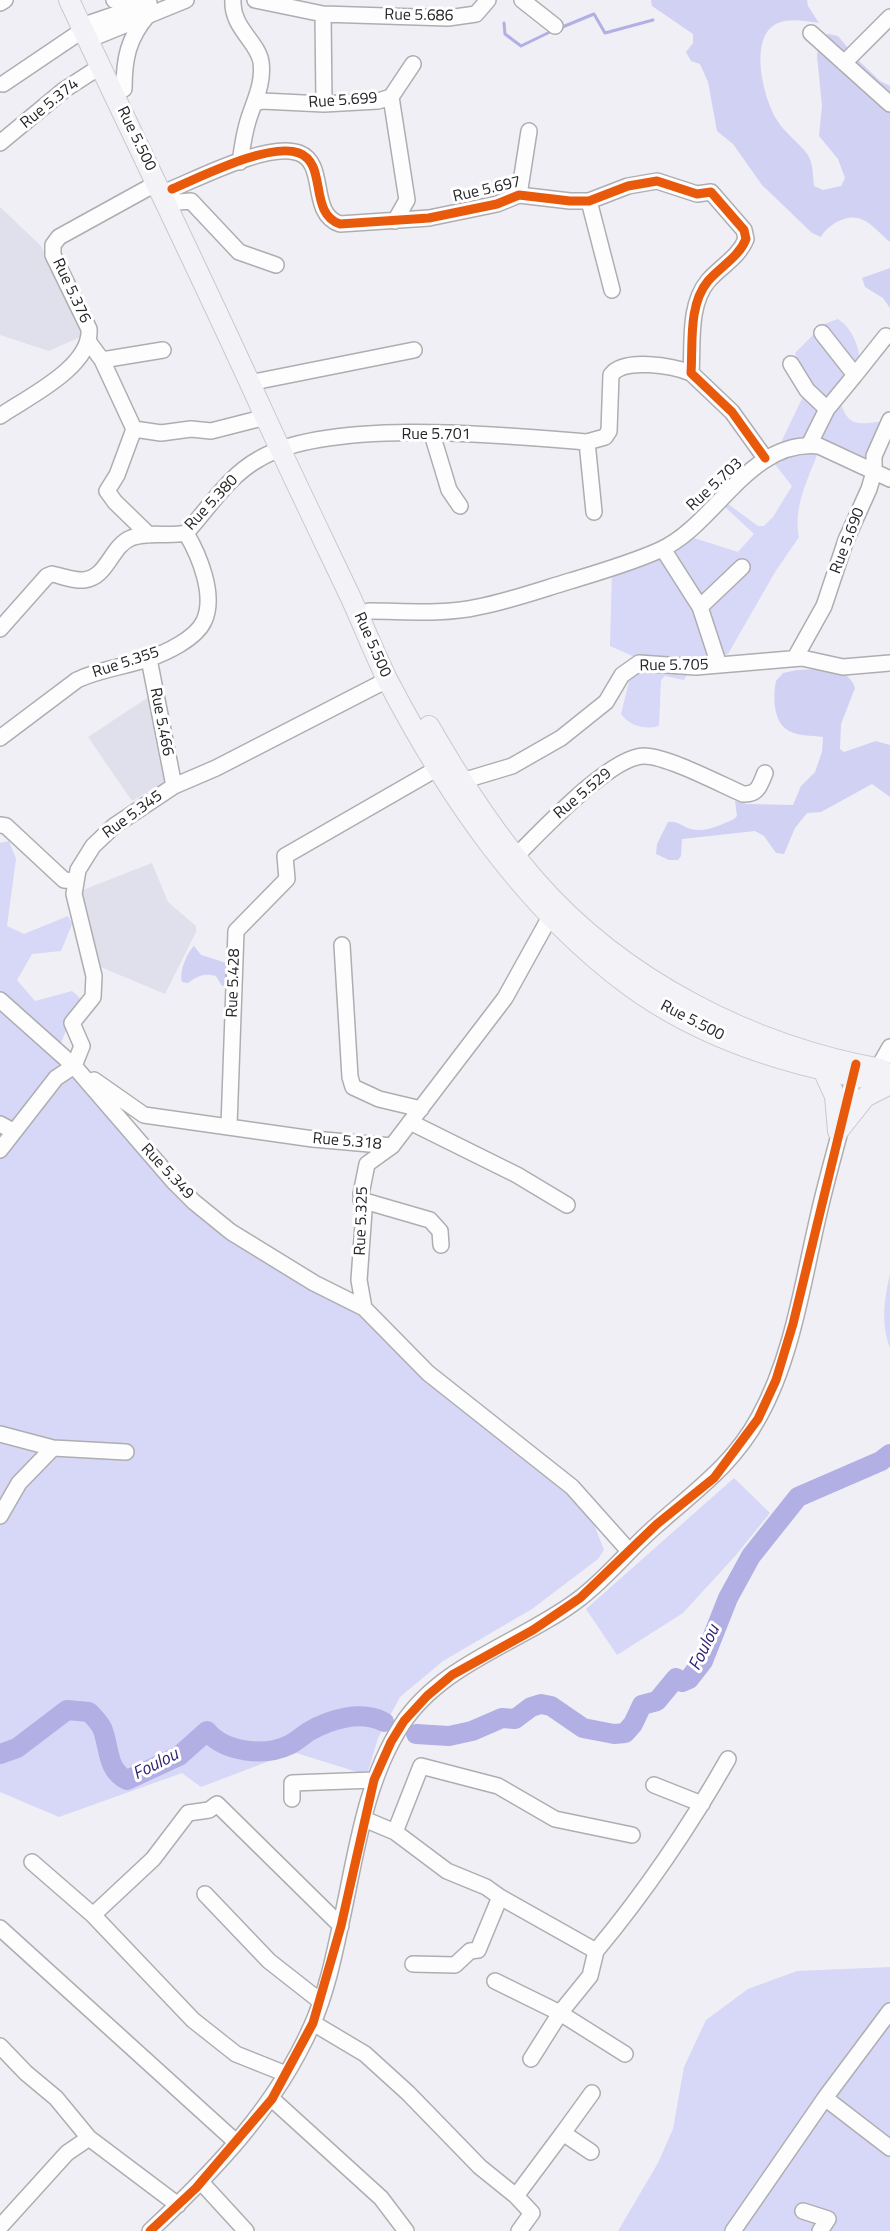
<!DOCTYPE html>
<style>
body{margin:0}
canvas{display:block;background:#efeff5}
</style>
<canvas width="890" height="2231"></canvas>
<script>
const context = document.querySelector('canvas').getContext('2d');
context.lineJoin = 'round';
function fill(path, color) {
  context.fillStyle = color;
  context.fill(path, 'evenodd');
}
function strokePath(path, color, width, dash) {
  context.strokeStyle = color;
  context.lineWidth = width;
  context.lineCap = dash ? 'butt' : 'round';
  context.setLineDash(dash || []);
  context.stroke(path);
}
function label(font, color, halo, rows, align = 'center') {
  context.font = font + ' "Titillium Web",sans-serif';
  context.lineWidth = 6;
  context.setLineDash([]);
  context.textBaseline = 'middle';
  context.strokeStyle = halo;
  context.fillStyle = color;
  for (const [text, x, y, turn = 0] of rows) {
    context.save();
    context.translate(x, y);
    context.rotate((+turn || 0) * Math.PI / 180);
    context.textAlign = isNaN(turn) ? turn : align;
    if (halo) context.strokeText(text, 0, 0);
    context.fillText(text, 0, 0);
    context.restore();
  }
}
const built = new Path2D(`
 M0,207L41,246L87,334L49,351L0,335Z
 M150,696L167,781L132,801L88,737Z
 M152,863L168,902L196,926V932L165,994L91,963L70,895Z`);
const green = new Path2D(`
 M838,319C852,328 859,346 860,362L838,396C849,431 857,423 890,421L872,464L822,454L817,455C807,481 793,509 799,537L775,572L728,654L694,661L684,680L665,676L661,680L659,726C645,730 630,726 621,714L635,657L610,646L612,572L691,537L738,552L754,534L725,507L728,504L758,526H764L773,517L792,486L774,463V457L807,388L795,353L824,324Z
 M9,841L16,859L7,926L24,934L68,916L72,924L61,951L32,954L17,980L35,1001L72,991L80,998L60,1045L234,1238L361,1317L590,1514L604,1550L598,1559L532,1609L443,1661L400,1697L378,1738L367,1775L293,1752L201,1787L182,1773L59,1817L0,1792V843Z
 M890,1274V1348C881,1323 884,1300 890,1274Z
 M734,1478L770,1513L736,1555L683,1613L617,1655L586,1609Z
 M890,1967V2231H618L658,2163L673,2129L684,2067L706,2020L748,1989L797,1971Z`);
const forest = new Path2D(`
 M651,0H807L808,6L819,23C806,21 790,18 778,23C747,36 764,100 777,120C784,133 806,148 810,159C813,167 813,177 814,186L823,190L841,186L845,178L838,159L819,136L822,106L817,56L819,36L829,34L838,36L858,60L880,81L890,86V242C882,236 873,224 863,220C849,212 827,225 821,237L812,233L762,185L733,144L717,131L708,82L700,64L691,61L686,52L693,43V34L652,6Z
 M890,268V308L883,298L865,287L862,278Z
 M797,670C818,670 847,664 855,688L841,724L840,749L844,752L876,741L890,745V797L872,784L821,812L807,813L795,828L784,854L776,853L764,836L755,831L682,839L681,856L678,860H669L656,854L657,844L668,822C677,820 683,827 691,829C706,833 720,825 734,819L737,816L735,801L747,804L793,805L801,786L815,772L822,752L823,737C812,735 796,737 786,729C773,719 773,696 776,681L783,673Z
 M194,946L201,955L233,965L228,984L222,986L216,976C203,973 198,976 188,983L182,982C179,972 187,952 194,946Z`);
const stream = new Path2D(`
 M504,23L505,34L521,46L554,30
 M560,28L594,14L605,33L653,20`);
const river = new Path2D(`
 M416,1734L449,1736L472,1731L502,1718L515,1719L531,1707L541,1704L551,1706L583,1728L614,1734L625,1733L633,1724L642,1705L657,1701L676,1678L682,1682L689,1679L703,1661L728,1598L751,1556L798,1497L881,1461L890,1454
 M0,1754L17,1748L67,1710L89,1712C94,1717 99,1722 102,1728C110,1747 106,1770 127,1780L179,1756L207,1731C224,1752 264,1757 289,1745C296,1742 302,1736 308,1732C330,1719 361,1710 384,1722`);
const minor = new Path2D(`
 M114,0L141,3
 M233,0C231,27 258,42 261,62C264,84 254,101 248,121C244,134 242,148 240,162
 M255,0L323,14L448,18L476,14L488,0
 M522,0L555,26
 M0,3L5,0
 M323,14L324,104
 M81,26L149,3
 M811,33L890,104
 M88,40L186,0
 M844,63L890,17
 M3,84L83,30
 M124,89C124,59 128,38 148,15
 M391,97L407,200L395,221
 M256,103L262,101L324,104L378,101L391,97L413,64
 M0,143L64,90L101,66
 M172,189C201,177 269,142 299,153C328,164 308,213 340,224L429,218L497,204L519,195L570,201H589L628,186L657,181L697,194L711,192L744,230L746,239C739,257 720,267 708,281C688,305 693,344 691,373L732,412L765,458
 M519,195L529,131
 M589,201L612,290
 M178,202L191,201L239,252L276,265
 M88,341L102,360L134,429
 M102,360L163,350
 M791,364L807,390L827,409
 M855,375L886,336
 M259,381L414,350
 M0,416C26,398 92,367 89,329L53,255V245L59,237L157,183
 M432,434L449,490L460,506
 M809,445L827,409L855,375L822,333
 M594,512L587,442L605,437L609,431L611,375C624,357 673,366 691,373
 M149,535L115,502L107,491L117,475L134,429L161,433L191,429L211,431L266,417
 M663,549L700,607L719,665
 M700,607L742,567
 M369,611C404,611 443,615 478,607C509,601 540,590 570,581C600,572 631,563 660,550C717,524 748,439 819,446L890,479
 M0,629L47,576L52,574C62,576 74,581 84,580C108,577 111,546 131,538C147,531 169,537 186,533C209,508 228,476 259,459C328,418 505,435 587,442
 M795,658L824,606L846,540L869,489L874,472V456L890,420
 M149,659L174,786
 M0,738L77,680C100,669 124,667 148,659C165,653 196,639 204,621C216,595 199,555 186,533
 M462,781L512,766L561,738L606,702L622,675L639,663L696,667L802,658L843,667L890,663
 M0,825L6,826L64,880L75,881
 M508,864C534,839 609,756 644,756C667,756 720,784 743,794C758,795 760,785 765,773
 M342,945L350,1077L353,1087L379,1099L421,1109
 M0,1000L74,1066L175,1183L194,1202L231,1232L314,1283L364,1308L428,1373L572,1487L629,1551
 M74,1066L82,1046L72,1023L93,997L94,976L74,894L78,870L93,846L114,826L174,786L216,768L387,680
 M878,1068L890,1047
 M94,1080L144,1115L313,1139L392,1146
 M410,1122L517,1175L567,1205
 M0,1124L13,1131
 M229,1126L236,931L287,879L285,856L438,768
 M0,1150L56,1078L74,1066
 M361,1200L430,1220L440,1231L441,1245
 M364,1308L359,1280L364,1211L361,1194L367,1164L392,1146L505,998L556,906
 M0,1434L53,1448L126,1452
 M0,1516L19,1483L53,1448
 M654,1785L702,1804
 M292,1799V1783L374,1780
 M364,1819L395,1832L447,1871L486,1887L500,1897L478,1950L470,1951L455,1965L413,1964
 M395,1832L421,1766L498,1786L555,1819L632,1835
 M32,1862L93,1915L193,2020L236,2054L286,2074
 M205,1894L269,1961L320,2001
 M500,1897L596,1951C645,1892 690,1826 728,1759
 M93,1915L153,1859L188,1813L209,1810L217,1804L341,1926
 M0,1928L236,2142
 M495,1981L560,2013L625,2054
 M313,2023L365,2054L408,2093L480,2167L516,2196L532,2213L519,2231
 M0,2046L26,2073L56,2098L89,2138L178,2205
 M531,2059L560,2013L590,1976L596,1951
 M825,2098L890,2148
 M272,2099L381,2198L406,2231
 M563,2133L592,2093
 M201,2182L246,2231
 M516,2196L563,2133L591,2152
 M803,2211L828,2219L820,2231
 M0,2227L67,2153L89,2138
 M150,2231C214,2171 276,2107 312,2025C326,1994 334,1956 341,1923C356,1856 364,1784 401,1726C441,1663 523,1642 579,1599C608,1577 630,1548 657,1525C696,1490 733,1465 759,1417C793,1356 803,1280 819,1213C830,1164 846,1116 855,1067
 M733,2231L825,2098L890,2011`);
const major = new Path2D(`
 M69,0C134,138 201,275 264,414C292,475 321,535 350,596C363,624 374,653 388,681C448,796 525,909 631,987C707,1042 798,1069 890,1082
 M429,726C460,780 494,833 535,880C622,980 752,1046 881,1069
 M824,1072L835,1096L838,1131
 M838,1131L865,1097L890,1084`);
const cycleway = new Path2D(`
 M172,189C201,177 269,142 299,153C328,164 308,213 340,224L429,218L497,204L519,195L570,201H589L628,186L657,181L697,194L711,192L744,230L746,239C739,257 720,267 708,281C688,305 693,344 691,373L732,412L765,458
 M150,2231L196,2188L272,2099L313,2023L341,1926L374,1780L391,1742L404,1721L427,1696L452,1675L533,1630L580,1598L657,1524L714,1478L758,1419L776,1380L793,1324L856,1064`);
const streetNames = [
 ["Rue 5.686",419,16,1],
 ["Rue 5.699",343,101,-4],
 ["Rue 5.374",50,104,-39],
 ["Rue 5.500",136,139,64],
 ["Rue 5.697",487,190,-13],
 ["Rue 5.376",71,291,65],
 ["Rue 5.701",436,435],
 ["Rue 5.703",715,485,-43],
 ["Rue 5.380",212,503,-47],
 ["Rue 5.690",848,541,-69],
 ["Rue 5.500",372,645,66],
 ["Rue 5.355",126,663,-18],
 ["Rue 5.705",674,666,-1],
 ["Rue 5.466",161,722,79],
 ["Rue 5.529",583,794,-40],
 ["Rue 5.345",133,815,-36],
 ["Rue 5.428",234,983,-88],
 ["Rue 5.500",692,1021,27],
 ["Rue 5.318",347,1142,5],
 ["Rue 5.349",167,1172,47],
 ["Rue 5.325",362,1221,-88]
];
const waterNames = [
 ["Foulou",705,1648,-64],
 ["Foulou",156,1765,-27]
];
fill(built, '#e0e0ec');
fill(green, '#d7d7f7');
fill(forest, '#d1d1f4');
strokePath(stream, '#b1afe4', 3);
strokePath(river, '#b1afe4', 20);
strokePath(minor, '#aeaeb2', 18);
strokePath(major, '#cacacc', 22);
strokePath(minor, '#fdfdfe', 15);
strokePath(major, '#f2f2f7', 20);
strokePath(cycleway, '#e8590c', 9);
label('16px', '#252529', '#fff', streetNames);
label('italic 18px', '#322175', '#fff', waterNames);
</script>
